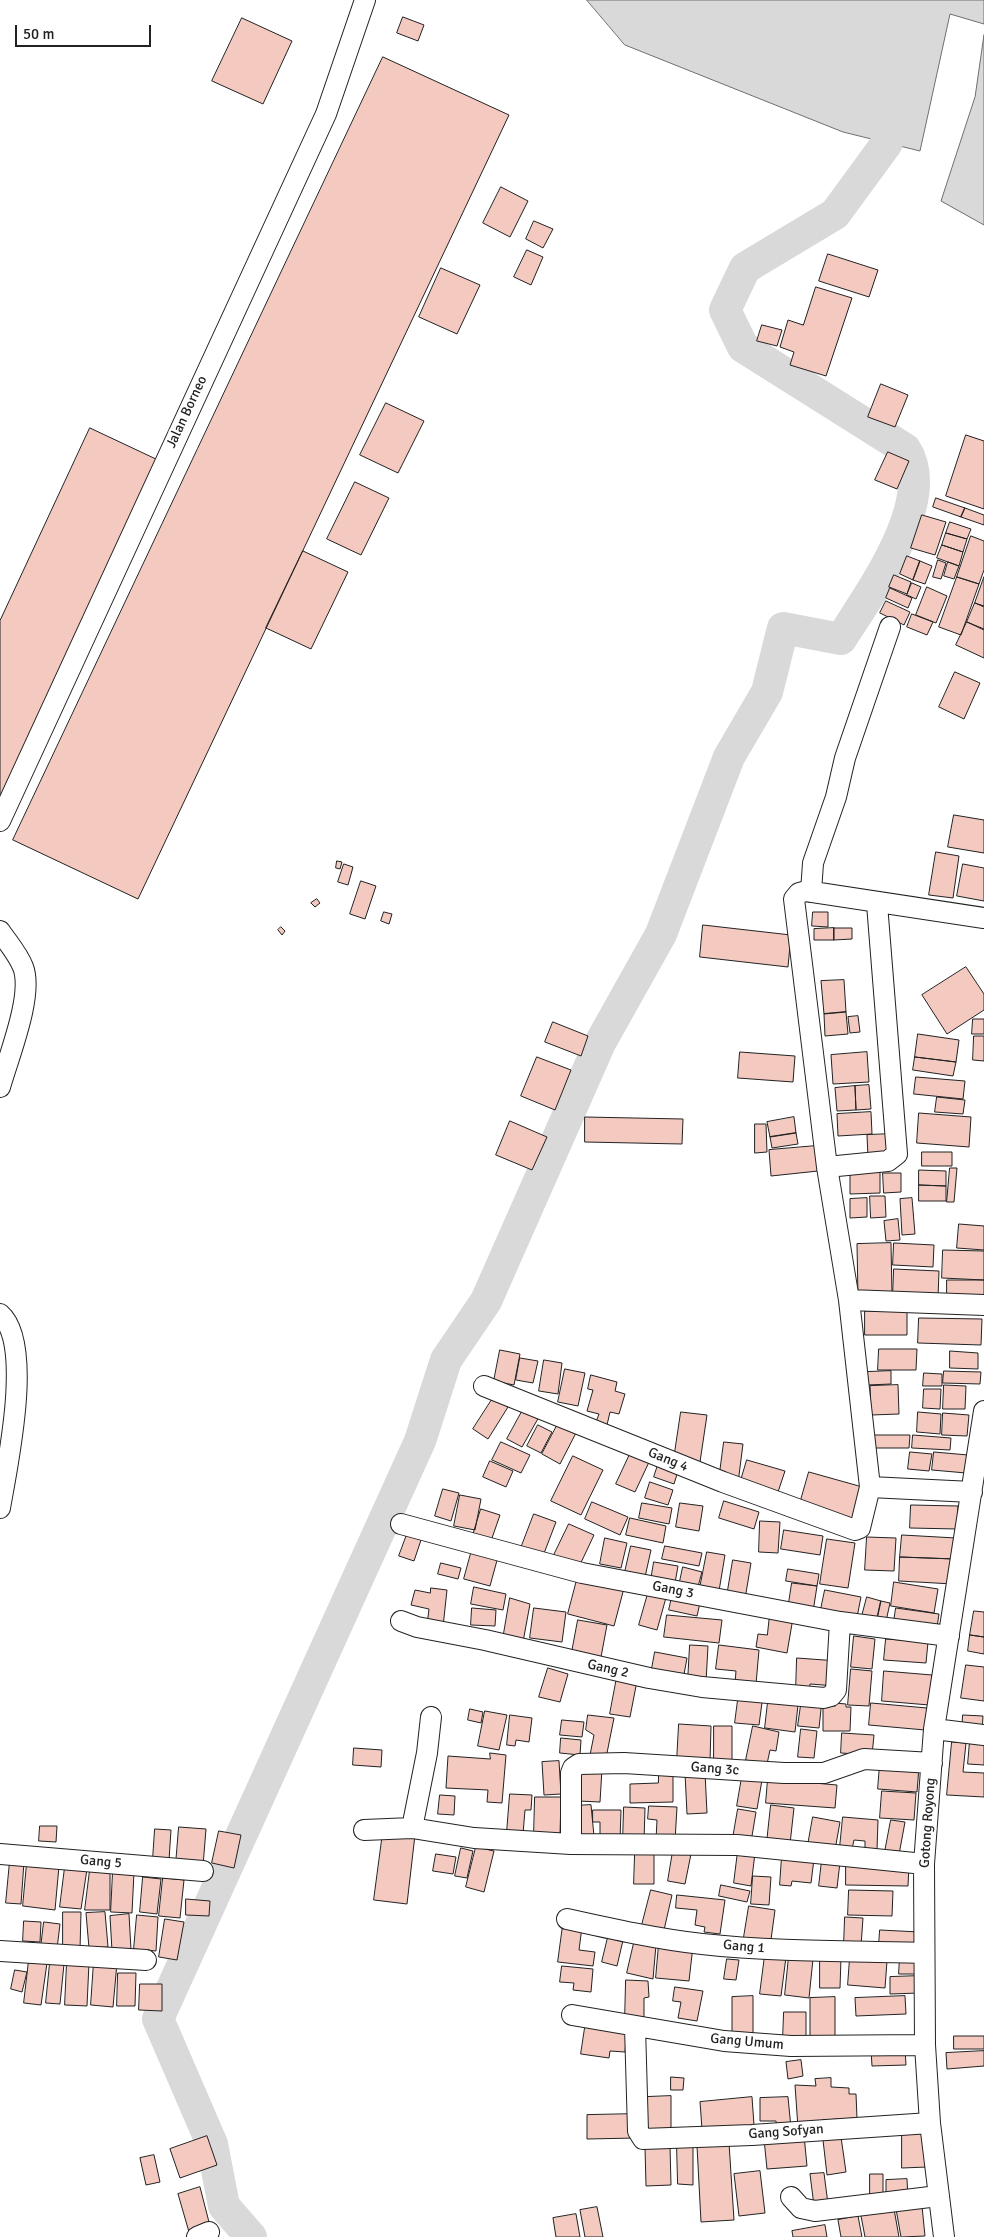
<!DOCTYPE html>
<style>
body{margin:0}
#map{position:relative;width:984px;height:2237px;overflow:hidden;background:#fff;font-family:Signika,sans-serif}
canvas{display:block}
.scale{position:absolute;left:15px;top:25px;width:136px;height:22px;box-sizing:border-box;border:2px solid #222;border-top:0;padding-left:6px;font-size:15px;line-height:18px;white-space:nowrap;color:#222;-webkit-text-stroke:4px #fff;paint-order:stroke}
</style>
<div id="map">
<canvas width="984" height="2237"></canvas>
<div class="scale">50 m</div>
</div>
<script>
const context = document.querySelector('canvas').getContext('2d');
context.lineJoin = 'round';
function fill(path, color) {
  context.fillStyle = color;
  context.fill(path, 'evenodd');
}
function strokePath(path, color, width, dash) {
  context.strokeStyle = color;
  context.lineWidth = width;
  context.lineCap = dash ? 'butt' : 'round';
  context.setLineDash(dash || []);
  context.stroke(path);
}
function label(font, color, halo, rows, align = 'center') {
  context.font = font + ' Signika,sans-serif';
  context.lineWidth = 4;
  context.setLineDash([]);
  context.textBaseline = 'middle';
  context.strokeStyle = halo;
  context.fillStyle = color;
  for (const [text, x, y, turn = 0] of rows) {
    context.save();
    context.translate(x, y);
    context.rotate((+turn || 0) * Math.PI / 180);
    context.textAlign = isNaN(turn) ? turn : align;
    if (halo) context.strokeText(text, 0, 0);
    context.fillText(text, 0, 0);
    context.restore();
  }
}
const water = new Path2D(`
 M587,0H984V24L950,14L920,151L843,132L625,45Z
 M984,35V225L941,201L975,97Z`);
const river = new Path2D(`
 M251,2237L224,2206L212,2144L158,2019L420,1441L446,1360L486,1301L600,1043L661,934L729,757L767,692L783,628L841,639C868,596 939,500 905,449L743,347L725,310L745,268L835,214L887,143L886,99`);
const building = new Path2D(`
 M403,17L424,25L418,41L397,33Z
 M242,18L292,41L263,104L212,81Z
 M383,57L509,115L138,899L13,840Z
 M501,187L528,201L510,237L483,223Z
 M534,221L553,229L543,248L526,239Z
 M527,250L543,257L531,285L514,277Z
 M828,254L878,270L869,297L819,281Z
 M441,268L480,285L457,334L419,317Z
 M816,287L852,298L826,376L790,365L794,352L780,347L788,320L803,325Z
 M762,325L782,330L777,346L757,341Z
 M881,384L908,395L895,427L868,417Z
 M386,403L424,421L398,473L360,455Z
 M90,428L158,460L0,797V621Z
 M966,435L984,441V509L946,496Z
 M888,452L909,461L897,489L875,480Z
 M355,482L389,498L361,555L327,539Z
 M936,498L965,508L961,517L933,507Z
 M965,508L984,515V525L961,517Z
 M922,515L946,522L935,555L911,548Z
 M950,522L971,529L967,539L946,533Z
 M946,533L967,539L963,552L942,545Z
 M971,536L984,541V570L979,584L957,577Z
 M942,545L963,552L959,566L937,558Z
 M303,551L348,572L311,649L266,628Z
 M907,556L920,561L913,580L900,574Z
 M938,560L946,563L941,579L933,577Z
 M920,561L932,566L925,584L913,580Z
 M948,562L959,566L954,579L944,576Z
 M894,575L911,582L907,594L889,587Z
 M957,577L979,584L961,635L939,627Z
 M984,577V606L975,603Z
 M912,583L921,587L916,599L907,595Z
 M927,587L947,596L936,623L916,615Z
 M890,588L912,598L908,608L886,598Z
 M886,601L910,612L904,625L880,613Z
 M975,603L984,607V629L967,622Z
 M912,614L933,622L927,635L907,627Z
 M967,622L984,630V658L956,645Z
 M955,672L980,683L964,719L939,707Z
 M954,815L984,820V853L948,847Z
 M936,852L959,856L953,898L929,895Z
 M337,861L342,862L340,869L336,868Z
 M344,864L353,867L348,885L338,882Z
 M963,864L984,868V901L957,896Z
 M361,881L376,886L365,919L350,914Z
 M317,899L320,903L315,907L311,903Z
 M384,912L392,914L389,924L381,921Z
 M813,912H828V927L812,926Z
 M703,925L791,935L788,967L700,957Z
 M281,927L285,931L282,935L278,930Z
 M834,928V940H814V929Z
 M834,928H852V939L834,940Z
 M966,967L984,994V1010L947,1034L922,995Z
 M844,980L846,1012L824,1014L821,981Z
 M846,1012L848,1034L825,1036L824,1014Z
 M858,1016L860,1032L850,1033L848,1017Z
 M973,1019H984V1034H972Z
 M553,1022L588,1036L581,1056L545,1042Z
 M918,1034L959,1040L956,1062L915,1057Z
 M974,1036H984V1061L973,1060Z
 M740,1052L795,1056L793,1082L738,1078Z
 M867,1052L869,1082L833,1084L831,1055Z
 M537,1057L571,1070L555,1110L521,1096Z
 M915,1057L956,1062L953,1076L913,1070Z
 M916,1077L965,1081L963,1099L914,1094Z
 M869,1085L871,1109L856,1110L855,1086Z
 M855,1086L856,1110L837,1111L835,1088Z
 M937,1097L965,1100L963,1114L935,1112Z
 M871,1112L872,1134L838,1136L837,1114Z
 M919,1113L971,1117L969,1147L917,1143Z
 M585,1117L683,1119L682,1144L585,1142Z
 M794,1117L796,1133L770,1137L767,1122Z
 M510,1121L547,1137L532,1170L496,1155Z
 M755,1124H766L767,1152L755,1153Z
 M796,1133L798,1144L772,1148L770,1137Z
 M891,1134L892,1156L868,1157L867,1135Z
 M816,1146L818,1171L771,1176L769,1150Z
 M922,1152H952V1166H922Z
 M950,1168H957L954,1202H947Z
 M919,1170L946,1171V1186L919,1185Z
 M880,1172V1193L850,1194V1174Z
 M883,1173H901V1192L884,1193Z
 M919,1185L946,1186V1201H919Z
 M870,1196H885L886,1217L871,1218Z
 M867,1198V1217L850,1218V1199Z
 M912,1198L915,1234L902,1235L900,1199Z
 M898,1219L900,1240L886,1241L884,1221Z
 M959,1224L984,1226V1250L957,1248Z
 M891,1243L892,1296L858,1297L857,1244Z
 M894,1243L934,1245L933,1267L893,1265Z
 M943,1250L984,1251V1280L942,1278Z
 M894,1269L939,1271L938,1298L893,1296Z
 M947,1280H984V1298H947Z
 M865,1311H907V1335H865Z
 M919,1318L982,1319L981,1345L918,1343Z
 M879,1349H917L916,1370H878Z
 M500,1350L520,1354L514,1385L494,1381Z
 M950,1351L978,1353V1369L950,1368Z
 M520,1358L538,1361L533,1383L516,1380Z
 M544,1360L562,1363L558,1394L539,1391Z
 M565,1369L585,1373L578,1406L558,1402Z
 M891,1371V1384L867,1385V1372Z
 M944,1371L981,1372L980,1384L943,1383Z
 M924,1373L942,1374V1386H923Z
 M591,1375L617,1382L615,1391L625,1394L619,1414L610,1412L607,1425L596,1422L599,1414L587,1411L593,1390L588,1389Z
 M898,1385L899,1414L871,1415L870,1386Z
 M944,1385L966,1386L965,1409H943Z
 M924,1389H941L940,1409L923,1408Z
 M493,1398L508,1407L488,1439L473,1429Z
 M525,1406L540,1415L522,1447L507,1439Z
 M681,1412L707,1415L700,1462L674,1459Z
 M918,1412L941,1414L940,1434L917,1432Z
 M943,1413L969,1415L967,1436L942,1435Z
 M560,1420L578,1429L560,1464L542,1454Z
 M538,1425L552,1432L541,1453L527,1446Z
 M874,1435H910L909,1448H874Z
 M913,1435L951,1438L950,1450L912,1448Z
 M501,1442L530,1455L521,1473L492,1460Z
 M724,1442L743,1444L738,1483L719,1480Z
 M631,1452L650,1460L635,1492L616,1484Z
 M910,1452L932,1454L929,1471L908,1469Z
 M934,1452L968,1455L966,1473L932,1470Z
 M573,1456L603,1470L581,1515L551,1501Z
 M747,1460L785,1471L776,1498L739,1487Z
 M490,1461L513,1471L506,1487L483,1477Z
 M658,1465L678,1471L674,1484L654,1477Z
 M809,1472L866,1488L855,1523L799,1507Z
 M650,1482L673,1490L668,1505L645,1498Z
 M443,1489L459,1493L451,1521L435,1516Z
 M460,1495L481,1499L475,1530L454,1526Z
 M724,1501L759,1512L754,1529L719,1518Z
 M592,1502L628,1517L620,1535L585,1519Z
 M642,1503L672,1508L669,1524L639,1518Z
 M680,1503L703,1506L699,1531L676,1527Z
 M911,1505L958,1506L957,1529L910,1528Z
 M481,1509L500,1515L491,1541L473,1535Z
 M534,1514L556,1522L543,1556L521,1548Z
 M630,1518L666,1526L663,1543L626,1535Z
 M760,1521L780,1522L778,1553L759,1552Z
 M569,1524L594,1535L578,1569L553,1557Z
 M409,1529L423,1534L414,1561L399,1556Z
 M784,1530L823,1536L820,1555L781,1549Z
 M902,1535L956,1538L955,1559L900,1557Z
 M867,1537L896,1538L894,1571L865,1570Z
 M605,1538L627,1543L621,1568L600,1564Z
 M827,1539L855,1543L848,1588L820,1584Z
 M473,1546L499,1553L490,1586L464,1579Z
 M631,1546L651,1550L645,1577L625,1572Z
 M665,1546L702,1553L699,1566L662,1559Z
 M707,1552L725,1555L719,1591L700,1588Z
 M900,1557L955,1559L953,1584L899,1581Z
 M733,1560L751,1563L745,1599L727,1596Z
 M654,1562L678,1566L675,1583L651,1580Z
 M441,1563L461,1568L458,1579L438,1574Z
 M683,1567L702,1572L697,1590L679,1586Z
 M788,1569L819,1574L817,1586L786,1581Z
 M578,1576L624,1588L614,1626L568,1614Z
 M894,1582L938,1589L934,1613L891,1606Z
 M792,1583L817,1586L813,1612L788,1609Z
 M474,1587L506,1594L503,1610L471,1604Z
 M431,1588L447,1590L443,1627L427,1625L429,1609L411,1605L415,1590L430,1593Z
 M649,1590L667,1594L657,1630L639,1625Z
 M825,1590L861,1597L856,1622L820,1614Z
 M672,1597L700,1603L697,1616L669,1610Z
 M867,1597L881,1601L876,1624L861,1620Z
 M510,1598L530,1604L523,1642L503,1639Z
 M881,1601L890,1603L885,1626L876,1624Z
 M472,1608L496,1610L495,1626L471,1625Z
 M534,1608L566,1612L562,1642L530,1638Z
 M896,1608L939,1614L936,1634L893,1628Z
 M974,1611L984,1612V1637L970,1635Z
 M770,1614L793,1618L787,1653L756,1647L758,1634L767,1635Z
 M667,1615L722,1620L719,1643L664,1637Z
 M578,1620L607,1625L601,1657L572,1652Z
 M970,1635L984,1637V1654L968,1651Z
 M854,1636L875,1639L872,1669L851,1667Z
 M886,1639L928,1642L926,1663L884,1660Z
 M690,1645L708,1646L706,1682L688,1681Z
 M719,1645L759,1650L756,1684L735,1683L736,1671L716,1669Z
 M655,1652L687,1658L683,1680L651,1674Z
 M797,1658L838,1661L836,1686L810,1684L809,1692L796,1690Z
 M966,1665L984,1667V1701L961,1698Z
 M548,1668L568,1674L560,1702L539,1697Z
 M851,1669L872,1671L869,1706L848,1705Z
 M884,1671L932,1675L929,1705L882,1701Z
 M617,1677L637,1681L630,1717L610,1714Z
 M739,1692L763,1695L759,1725L735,1723Z
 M769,1693L799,1696L795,1732L765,1728Z
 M802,1698L822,1700L819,1728L798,1726Z
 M835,1703L846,1704V1707H851L850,1731H823V1706H835Z
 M871,1703L927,1708L925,1730L869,1725Z
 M470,1709L483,1712L481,1723L468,1720Z
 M485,1711L507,1715L499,1750L478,1746Z
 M510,1715L532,1718L529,1742L516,1740L515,1746L507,1745Z
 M588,1715L614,1718L606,1758L590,1755L594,1735L586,1730Z
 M963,1715L983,1716L982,1732L962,1731Z
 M562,1720L584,1722L582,1737L560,1735Z
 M679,1724L711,1726L710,1762L677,1761Z
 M714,1726H732V1761H714Z
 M753,1726L779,1732L776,1751L770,1750L767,1764L746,1760Z
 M801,1729L817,1731L814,1758L798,1757Z
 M842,1733L874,1735L872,1755L841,1753Z
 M561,1738L581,1740L580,1755L560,1753Z
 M970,1741L984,1742V1765L968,1764Z
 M952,1742L966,1743L963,1772L984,1773V1797L947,1795Z
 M354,1748L382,1750L381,1767L353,1765Z
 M490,1753L506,1755L502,1803L487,1802L488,1790L446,1788L448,1756L490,1759Z
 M559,1761L561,1794L544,1795L542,1762Z
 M880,1764L919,1767L917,1792L878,1789Z
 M580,1768L602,1769L600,1802L578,1801Z
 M659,1772L673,1773V1802L630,1803V1784L658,1783Z
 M705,1772L707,1813L687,1814L685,1773Z
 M742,1777L762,1780L757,1809L737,1806Z
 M768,1779L837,1785L835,1808L766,1803Z
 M882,1791L916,1793L914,1820L880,1818Z
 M510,1794L532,1795L531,1810H525L523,1834L507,1832Z
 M440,1795L455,1796L454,1815L438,1814Z
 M535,1797H561L560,1835L534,1834Z
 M591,1805L594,1836L575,1838L573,1806Z
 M771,1805L794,1808L790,1844L767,1842Z
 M649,1806L677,1807L675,1841L656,1840L657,1820L648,1819Z
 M624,1807L645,1808L644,1842L623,1841Z
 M738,1809L756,1812L751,1842L733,1838Z
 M593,1810H621L620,1841L600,1840V1822H593Z
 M813,1817L840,1822L835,1850L808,1845Z
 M843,1817L878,1820L877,1850H865V1841L854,1840L852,1849L840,1847Z
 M891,1820L905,1822L898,1860L884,1857Z
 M40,1826H57L56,1842L39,1841Z
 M179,1827L206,1829L203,1866L176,1864Z
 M155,1829L171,1830L169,1860L153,1859Z
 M219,1831L241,1835L234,1868L212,1863Z
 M383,1832L415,1835L407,1904L374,1900Z
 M476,1847L494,1851L484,1892L466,1887Z
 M461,1848L473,1851L467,1878L455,1876Z
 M673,1851L691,1854L685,1884L668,1881Z
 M738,1851L755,1853L751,1886L734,1883Z
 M436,1854L456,1857L453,1874L433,1871Z
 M635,1854H654V1884H634Z
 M782,1856L814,1859L811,1883L792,1881L791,1886L780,1885Z
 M822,1860L840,1862L837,1888L819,1886Z
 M10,1861L24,1862L21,1904L6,1903Z
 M27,1863L59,1866L55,1910L23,1906Z
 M846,1864L909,1865L908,1886L846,1885Z
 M65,1867L87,1869L81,1909L60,1907Z
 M90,1870L110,1871V1910H85Z
 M113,1871L134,1872L132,1913L111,1912Z
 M753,1876L771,1877L769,1905L751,1904Z
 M143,1877L161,1879L157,1914L140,1912Z
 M163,1878L184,1880L180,1918L159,1916Z
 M721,1885L750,1891L747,1902L719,1896Z
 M651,1890L672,1895L664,1930L642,1925Z
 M849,1890L893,1891L892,1916L848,1915Z
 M677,1895L725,1900L720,1934L704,1932L705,1927L695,1925L697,1910L676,1908Z
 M186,1899L210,1901L209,1916L186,1915Z
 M749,1906L775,1910L770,1947L743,1943Z
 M63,1912H81L80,1950H63Z
 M105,1912L108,1947L89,1948L86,1913Z
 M129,1914L131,1950L112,1951L110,1916Z
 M137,1915L158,1917L156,1951L134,1949Z
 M845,1917L863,1918L861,1946L844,1944Z
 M165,1919L184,1922L177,1960L159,1957Z
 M24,1921L41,1922L40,1942L23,1941Z
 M44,1922L60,1924L57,1949L41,1947Z
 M563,1925L582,1927L579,1950L595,1952L593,1966L558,1962Z
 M880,1930L919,1932L918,1948L879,1945Z
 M609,1933L624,1936L617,1966L602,1962Z
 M634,1943L656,1945L653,1979L627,1973Z
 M659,1944L693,1946L689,1981L656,1978Z
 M765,1955L786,1957L781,1996L760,1994Z
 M789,1956L813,1959L809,1998L785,1995Z
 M900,1956L921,1957L920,1974H899Z
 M820,1958H841L840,1988H820Z
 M850,1958L887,1961L885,1988L848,1985Z
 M727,1959L739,1960L736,1980L724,1979Z
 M29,1960L47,1963L41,2005L24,2003Z
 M94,1961L117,1963L113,2007L91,2005Z
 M67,1962L89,1963L87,2006L65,2005Z
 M50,1963L64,1964L60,2004L46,2003Z
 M562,1966L593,1969L591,1992L573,1990L574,1983L560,1982Z
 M15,1970L27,1972L22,1992L11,1989Z
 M118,1973H136L135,2006H117Z
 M919,1976V1993L890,1994V1977Z
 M626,1980L648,1981L649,1997L644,1998V2020H625Z
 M140,1984H162V2011L139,2010Z
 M675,1987L703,1991L697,2021L678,2018L681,2002L673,2001Z
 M753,1996V2034H732V1997Z
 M905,1996L906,2014L856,2016L855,1998Z
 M835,1997V2043H810V1998Z
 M784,2012H806V2040L783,2039Z
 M586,2021L627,2027L625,2052L610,2051L609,2058L581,2054Z
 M954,2036H984V2049H954Z
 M905,2049L906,2065L872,2066L871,2050Z
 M984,2051V2066L947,2069L946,2053Z
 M801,2060L803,2076L788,2079L786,2062Z
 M671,2077L684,2078L683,2090H671Z
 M831,2078V2087L849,2088V2094H856L857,2118L822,2120V2126L798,2128L795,2085L816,2086L815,2079Z
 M671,2096V2136H646V2097Z
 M752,2097L754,2125L702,2129L700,2102Z
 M788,2097L791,2128L777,2129L776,2121H760V2098Z
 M636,2114V2138L587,2139V2115Z
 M902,2129H927V2167L902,2168Z
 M804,2135L807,2166L767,2169L764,2139Z
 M207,2136L217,2165L180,2178L170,2149Z
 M841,2137L846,2172L827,2175L823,2140Z
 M729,2143L734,2220L701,2222L697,2146Z
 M670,2146L671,2185L646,2186L645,2147Z
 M677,2147H693V2185L678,2184Z
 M154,2155L160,2182L146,2185L140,2158Z
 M760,2171L765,2213L739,2216L734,2174Z
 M824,2173L828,2204L814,2206L810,2174Z
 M870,2174H883V2202H870Z
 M907,2179L908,2198L886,2199V2180Z
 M200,2187L210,2226L189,2232L178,2194Z
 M922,2206L925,2236L901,2237L896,2209Z
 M597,2207L603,2237H585L580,2210Z
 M894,2209L899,2237H865L861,2216Z
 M576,2214L580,2237H556L553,2218Z
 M858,2216L862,2237H841L838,2220Z
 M825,2225L827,2237H793L792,2231Z`);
const minor = new Path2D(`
 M0,821L326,114L365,0
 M811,892L813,863L836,797L845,758L890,627
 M0,931C8,943 18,954 23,967C34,995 8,1058 0,1087
 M827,1167L888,1161L897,1154L877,904
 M849,1300L984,1305
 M0,1314C34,1343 7,1467 0,1508
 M484,1386L723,1482L855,1530L860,1528L870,1487L849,1300L827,1167L794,899L799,893L806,891L984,918
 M870,1487L972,1492
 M401,1524L582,1573L840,1622L949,1636
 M401,1621L417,1627L485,1640L649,1678L702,1687L824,1698L831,1696L836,1690L840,1622
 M934,1729L984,1735
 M412,1828L427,1753L431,1717
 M364,1830L412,1828L474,1838L571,1844L737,1845L924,1864
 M571,1844V1773L573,1768L579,1764L624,1763L784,1773H824L864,1759L932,1763
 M0,1854L203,1871
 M567,1919C612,1929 657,1939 702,1944C776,1952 850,1951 923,1953
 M0,1951L146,1960
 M572,2015L724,2041L791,2046L925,2045
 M635,2027L638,2131L643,2139L752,2135L930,2123
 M791,2197L801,2208L815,2211L938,2196
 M197,2237L209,2232
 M944,2237L930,2123L925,2045L924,1864L934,1729L984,1411`);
const streetNames = [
 ["Jalan Borneo",187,412,-65],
 ["Gang 4",668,1460,22],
 ["Gang 3",673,1590,11],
 ["Gang 2",608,1669,13],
 ["Gang 3c",715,1769,4],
 ["Gotong Royong",928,1823,-86],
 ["Gang 5",101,1862,5],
 ["Gang 1",744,1947,5],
 ["Gang Umum",747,2042,5],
 ["Gang Sofyan",786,2132,-4]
];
fill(water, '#d9d9d9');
strokePath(water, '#6f6f6f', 1);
strokePath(river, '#d9d9d9', 32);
fill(building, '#f3c9c0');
strokePath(building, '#222', 1);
strokePath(minor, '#222', 22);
strokePath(minor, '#fff', 20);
label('14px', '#222', '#fff', streetNames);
</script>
